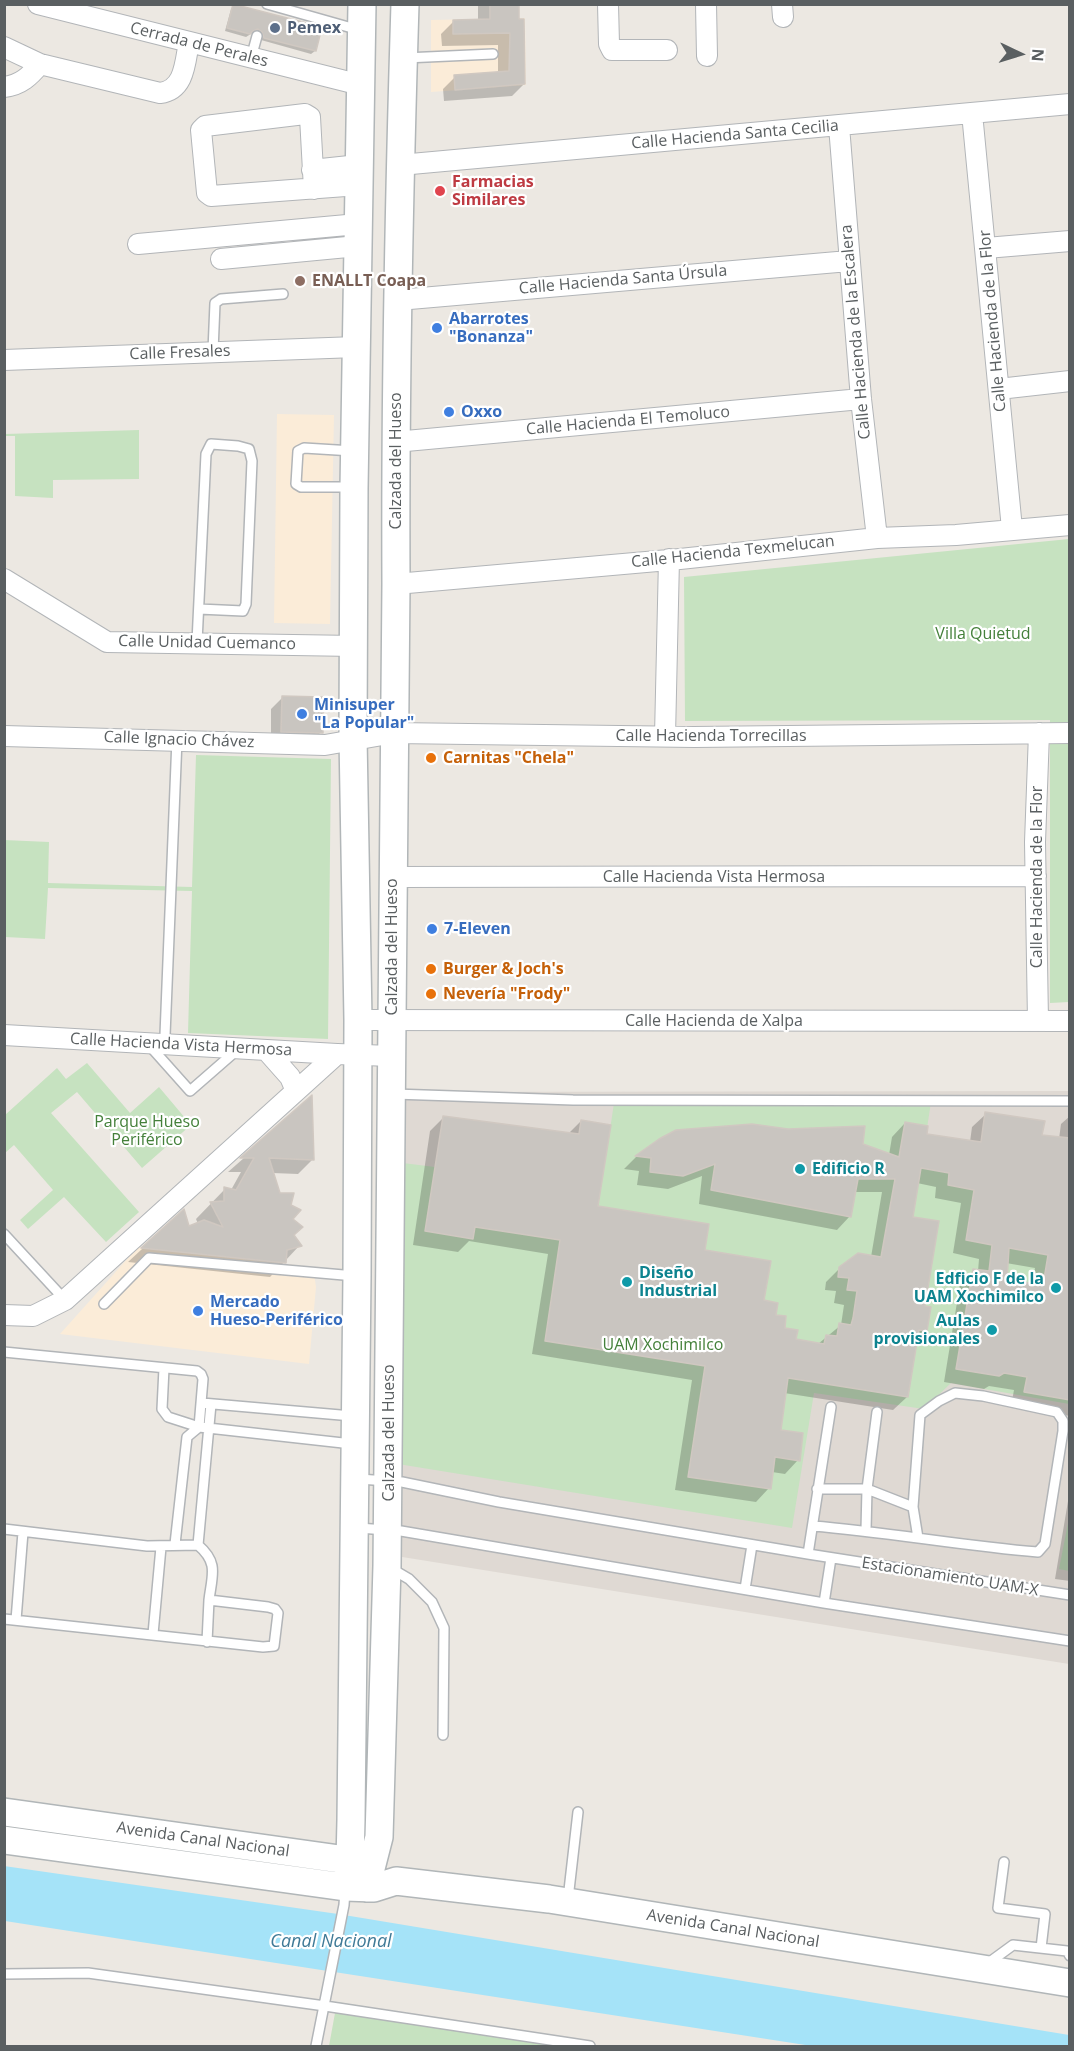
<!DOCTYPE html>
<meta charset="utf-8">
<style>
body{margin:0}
#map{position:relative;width:1074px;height:2051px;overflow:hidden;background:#ece8e2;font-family:"Open Sans",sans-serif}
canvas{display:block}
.frame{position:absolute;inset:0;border:6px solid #5a5f61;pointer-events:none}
.north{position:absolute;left:990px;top:24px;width:60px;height:60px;-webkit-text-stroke:4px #fff;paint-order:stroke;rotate:94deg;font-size:16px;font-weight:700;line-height:24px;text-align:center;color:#5a5f61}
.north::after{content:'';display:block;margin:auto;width:21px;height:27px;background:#5a5f61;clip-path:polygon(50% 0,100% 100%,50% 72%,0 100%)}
</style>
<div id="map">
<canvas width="1074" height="2051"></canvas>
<div class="frame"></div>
<div class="north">N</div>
</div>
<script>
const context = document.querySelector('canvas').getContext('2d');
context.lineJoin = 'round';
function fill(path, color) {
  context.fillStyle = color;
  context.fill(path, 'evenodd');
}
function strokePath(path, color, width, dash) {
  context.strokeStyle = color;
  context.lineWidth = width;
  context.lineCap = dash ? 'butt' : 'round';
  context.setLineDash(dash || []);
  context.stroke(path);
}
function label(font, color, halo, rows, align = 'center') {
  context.font = font + ' "Open Sans",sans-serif';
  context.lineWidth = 4.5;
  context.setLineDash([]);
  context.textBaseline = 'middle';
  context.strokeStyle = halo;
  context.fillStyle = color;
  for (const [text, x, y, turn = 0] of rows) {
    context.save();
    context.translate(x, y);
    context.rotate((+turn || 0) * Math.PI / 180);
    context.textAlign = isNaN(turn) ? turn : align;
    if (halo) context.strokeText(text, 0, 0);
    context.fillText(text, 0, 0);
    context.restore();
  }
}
const commercial = new Path2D(`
 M525,18L526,85L431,92V20Z
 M277,414L334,415L330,624L274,623Z
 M138,1247L313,1267L316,1287L309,1364L60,1334Z`);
const education = new Path2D(`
 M1069,1091V1664L396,1556L404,1092Z`);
const green = new Path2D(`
 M139,430V479L53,480V498L15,496V436H5V434Z
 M1069,539V1002L1050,1003V720L685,721L684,577Z
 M196,755L331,759L328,1039L188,1033L192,891L48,888L45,939L5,937L4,840L49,842L48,883L192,887Z
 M87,1063L130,1113L159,1087L191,1125L142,1168L77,1092L51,1113L139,1212L106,1242L64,1197L28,1229L20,1220L53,1190L14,1145L5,1153V1115L57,1068L66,1079Z
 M931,1102L921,1168L949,1173L948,1185L974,1190L966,1240L992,1245L1008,1256L1009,1248L1031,1252L1069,1210V1404L951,1383L924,1409L814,1393L792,1528L398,1464L403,1163L435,1167L426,1231L472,1239L475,1227L546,1238L601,1189L614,1103Z
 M1069,1518V1571L1059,1569Z
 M337,2002L602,2046H329Z`);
const water = new Path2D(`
 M4,1866L338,1914L1069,2035V2046H812L5,1921Z`);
const shadow = new Path2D(`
 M478,4H518L524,84L512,96L444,101L443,89L455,77L498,73V45L442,46L441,34L453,22L478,21Z
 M234,6L321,28L315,51L311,54L261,40L259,35L254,32L246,37L225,31L231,9Z
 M282,698L321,732L310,743L271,742V709Z
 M311,1099L313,1159L298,1174L272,1173L278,1195L290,1206L292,1235L300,1245L270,1277L128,1262L183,1211L188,1228L198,1224L196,1219L225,1189L231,1190L241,1172H228Z
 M986,1114L1040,1136L1059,1139L1061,1124L1070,1116V1416L1011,1406L1014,1390L989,1386L984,1389L944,1382L960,1284L974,1271H978L979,1259L953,1253L961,1203L935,1198L936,1187L917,1183L912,1218L926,1330L916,1340L907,1397L893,1410L784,1393L779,1431L798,1460L785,1474L772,1472L769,1488L756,1502L675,1490L692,1380L532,1354L548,1254L469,1241L458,1252L413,1245L430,1131L443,1118L568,1134L581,1121L596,1208L703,1251L763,1302L795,1341L818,1344L841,1325L844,1305L834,1303L836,1291L825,1290L826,1282L840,1268L871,1257L882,1192H854L850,1216L837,1230L699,1204L702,1176L668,1189L637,1185L639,1171L624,1169L636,1157L660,1140L861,1145L889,1155L892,1137L905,1123L925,1135L970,1142L972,1127ZM1006,1263L1035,1268L1032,1285L1005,1281Z
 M1070,1489V1581L1055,1579Z`);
const building = new Path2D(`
 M233,4L322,27L316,51L264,38L262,32L258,29L253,31L250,34L227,28Z
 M490,4H519V19H524L525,84L455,90L454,75L509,71L510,33L453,34V20L490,19Z
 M282,696L323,697V733L281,732Z
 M312,1095L314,1160L269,1158L280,1193H294L291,1205L301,1210L293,1219L303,1227L294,1235L302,1246L287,1250L286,1263L141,1248L184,1209L189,1226L204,1220L223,1227L210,1202L224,1201V1187L236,1190L254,1158H240Z
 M985,1112L1045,1121L1042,1135L1070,1138V1400L1024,1392L1027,1377L1004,1373L999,1376L956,1369L973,1269L989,1271L992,1245L966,1240L974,1190L948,1185L949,1173L921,1168L913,1217L939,1221L925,1306L931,1307L927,1331L919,1330L908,1397L788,1378L781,1430L803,1433L800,1461L775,1457L771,1489L688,1477L705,1366L545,1341L560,1240L475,1227L473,1239L425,1231L443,1116L579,1134L581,1120L611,1125L598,1206L709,1224L705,1250L771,1261L764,1300L778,1303L776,1315L786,1316L785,1328L798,1330L796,1339L824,1344L826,1335L837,1336L839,1323L851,1325L853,1318L857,1291L847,1290L849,1278L838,1277L839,1267L858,1253L881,1257L895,1179H858L851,1217L711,1190L715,1164L683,1176L650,1172L651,1158L635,1156L659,1139L676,1130L752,1124L788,1129L865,1126L863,1144L899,1157L905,1122L928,1126L927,1134L981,1142ZM1009,1248L1048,1255L1043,1285L1007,1280Z`);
const service = new Path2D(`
 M267,4L359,30
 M251,58L257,36
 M405,58L493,54
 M213,351L215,303L221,299L283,294
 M351,487H301L296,484L298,451L304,448L353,451
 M197,642L206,454L211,444L238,446L249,449L252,461L246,604L243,611L199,609
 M165,1035L177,739
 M149,1045L190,1091L237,1050
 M394,1094L573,1100L1070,1101
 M4,1234L65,1300
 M104,1304L149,1258L355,1276
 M4,1352L197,1371L201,1374L203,1379L199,1427L187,1437L175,1544
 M164,1368L162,1409L168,1417L199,1427L352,1444
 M202,1403L352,1416
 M359,1479L402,1482L499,1502L808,1554L1070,1595
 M817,1489H867L913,1507
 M813,1526C888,1532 962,1546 1038,1552L1045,1544L1063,1431V1421L1057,1412L983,1396L955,1393L939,1401L920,1415L913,1507L918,1538
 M358,1528L401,1531L824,1603L1070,1641
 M4,1529L147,1546L198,1545C219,1563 212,1575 209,1600L268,1607L275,1609L278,1613L274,1646L263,1647L4,1619
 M866,1530L867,1489L877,1412
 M198,1545L211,1404
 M808,1554L831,1407
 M392,1569L409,1579L432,1602L444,1628L443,1735
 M745,1589L752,1545
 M824,1603L831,1558
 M16,1620L23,1532
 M153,1634L161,1547
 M207,1642L209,1600
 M1004,1862L998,1908L1045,1914L1041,1948
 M568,1899L578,1812
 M987,1964L1013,1945L1067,1951L1070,1956
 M4,1974L88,1973L325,2006L590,2046
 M316,2046L344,1905L345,1890`);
const minor = new Path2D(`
 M38,4L361,85
 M608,4L609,44L612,50H667
 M706,4L707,56
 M782,4L783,17
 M4,47L40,64L160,93C185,90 185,62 189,42
 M4,87C21,85 30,76 40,64
 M972,113L1012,529
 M839,126L861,399L877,538
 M400,165L1070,104
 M312,170L359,165
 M314,189L310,117L305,114L205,126L201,130L207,193L211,196L359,185
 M138,244L358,224
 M986,248L1070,241
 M221,259L358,246
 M398,300L849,261
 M4,360L356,347
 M999,389L1070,381
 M395,442L861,399
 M4,579L107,642L355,646
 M396,584L680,559L877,538L956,535L1070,525
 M4,736L325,745L394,733L694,737L1070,733
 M665,736L669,559
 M392,877L1036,876
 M358,1020L1070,1021
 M1038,1021L1035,842L1039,733
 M4,1035L337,1054L391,1056
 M267,1051L290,1077L296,1091
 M4,1315L33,1316L65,1300L337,1054`);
const secondary = new Path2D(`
 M4,1812L368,1863
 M4,1840L345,1887L374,1888L396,1881L549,1899L1070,1983
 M345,1887L350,1861L351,1820L357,1276L358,1020L353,737L354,488L362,4
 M366,1888L379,1837L387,1566L396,584C395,390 399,197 405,4`);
const markers = [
 [275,28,6,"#5c6f8a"],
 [440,191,6,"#e0444e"],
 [300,281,6,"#8d6e63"],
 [437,328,6,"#3f7fe0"],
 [449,412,6,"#3f7fe0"],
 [302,714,6,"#3f7fe0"],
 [431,758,6,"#e8710a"],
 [432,929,6,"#3f7fe0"],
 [431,969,6,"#e8710a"],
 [431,994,6,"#e8710a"],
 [800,1169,6,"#0f9aa8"],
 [627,1282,6,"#0f9aa8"],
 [1056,1288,6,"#0f9aa8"],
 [198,1311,6,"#3f7fe0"],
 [992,1330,6,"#0f9aa8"]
];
const serviceNames = [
 ["Pemex",287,28]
];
const streetNames = [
 ["Cerrada de Perales",199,45,14],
 ["Calle Hacienda Santa Cecilia",735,135,-5],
 ["Calle Hacienda Santa Úrsula",623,280,-5],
 ["Calle Hacienda de la Flor",993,321,-95],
 ["Calle Hacienda de la Escalera",856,332,-95],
 ["Calle Fresales",180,353,-2],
 ["Calle Hacienda El Temoluco",628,421,-5],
 ["Calzada del Hueso",396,461,-90],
 ["Calle Hacienda Texmelucan",733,552,-6],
 ["Calle Unidad Cuemanco",207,643,1],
 ["Calle Hacienda Torrecillas",711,736],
 ["Calle Ignacio Chávez",179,740,2],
 ["Calle Hacienda Vista Hermosa",714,877],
 ["Calle Hacienda de la Flor",1037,877,-90],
 ["Calzada del Hueso",392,947,-90],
 ["Calle Hacienda de Xalpa",714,1021],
 ["Calle Hacienda Vista Hermosa",181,1045,3],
 ["Calzada del Hueso",389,1433,-90],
 ["Estacionamiento UAM-X",950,1577,9],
 ["Avenida Canal Nacional",203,1840,8],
 ["Avenida Canal Nacional",733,1929,9]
];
const healthNames = [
 ["Farmacias",452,182],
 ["Similares",452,200]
];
const educationNames = [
 ["ENALLT Coapa",312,281]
];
const shopNames = [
 ["Abarrotes",449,319],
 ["\"Bonanza\"",449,337],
 ["Oxxo",461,412],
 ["Minisuper",314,705],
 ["\"La Popular\"",314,723],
 ["7-Eleven",444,929],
 ["Mercado",210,1302],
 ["Hueso-Periférico",210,1320]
];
const parkNames = [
 ["Villa Quietud",983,634],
 ["Parque Hueso",147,1122],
 ["Periférico",147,1140],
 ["UAM Xochimilco",663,1345]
];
const foodNames = [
 ["Carnitas \"Chela\"",443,758],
 ["Burger & Joch's",443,969],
 ["Nevería \"Frody\"",443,994]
];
const cultureNames = [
 ["Edificio R",812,1169],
 ["Diseño",639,1273],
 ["Industrial",639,1291],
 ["Edficio F de la",1044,1279,"right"],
 ["UAM Xochimilco",1044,1297,"right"],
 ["Aulas",980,1321,"right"],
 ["provisionales",980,1339,"right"]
];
const waterNames = [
 ["Canal Nacional",331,1942]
];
fill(commercial, '#fbecd8');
fill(education, '#dfd9d3');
fill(green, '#c6e2c0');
fill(water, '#a5e3f8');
fill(shadow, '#0003');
fill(building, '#c9c5c0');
strokePath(building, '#d0c8c1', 1.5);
strokePath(service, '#b2b5b8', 12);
strokePath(minor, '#b2b5b8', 22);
strokePath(secondary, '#b1b6b8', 30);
strokePath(service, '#fff', 9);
strokePath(minor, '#fff', 20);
strokePath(secondary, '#fff', 27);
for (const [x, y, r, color] of markers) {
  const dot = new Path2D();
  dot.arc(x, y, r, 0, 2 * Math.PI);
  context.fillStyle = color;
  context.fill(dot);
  strokePath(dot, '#fff', 2);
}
label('bold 16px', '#4e5e75', '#fff', serviceNames, 'left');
label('16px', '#5a5f61', '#fff', streetNames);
label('bold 16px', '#be3a42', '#fff', healthNames, 'left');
label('bold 16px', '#785e54', '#fff', educationNames, 'left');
label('bold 16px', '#366cbe', '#fff', shopNames, 'left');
label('16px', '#44803a', '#fff', parkNames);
label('bold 16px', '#c56008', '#fff', foodNames, 'left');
label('bold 16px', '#0d838f', '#fff', cultureNames, 'left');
label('italic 18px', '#3f7a97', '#fff', waterNames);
</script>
